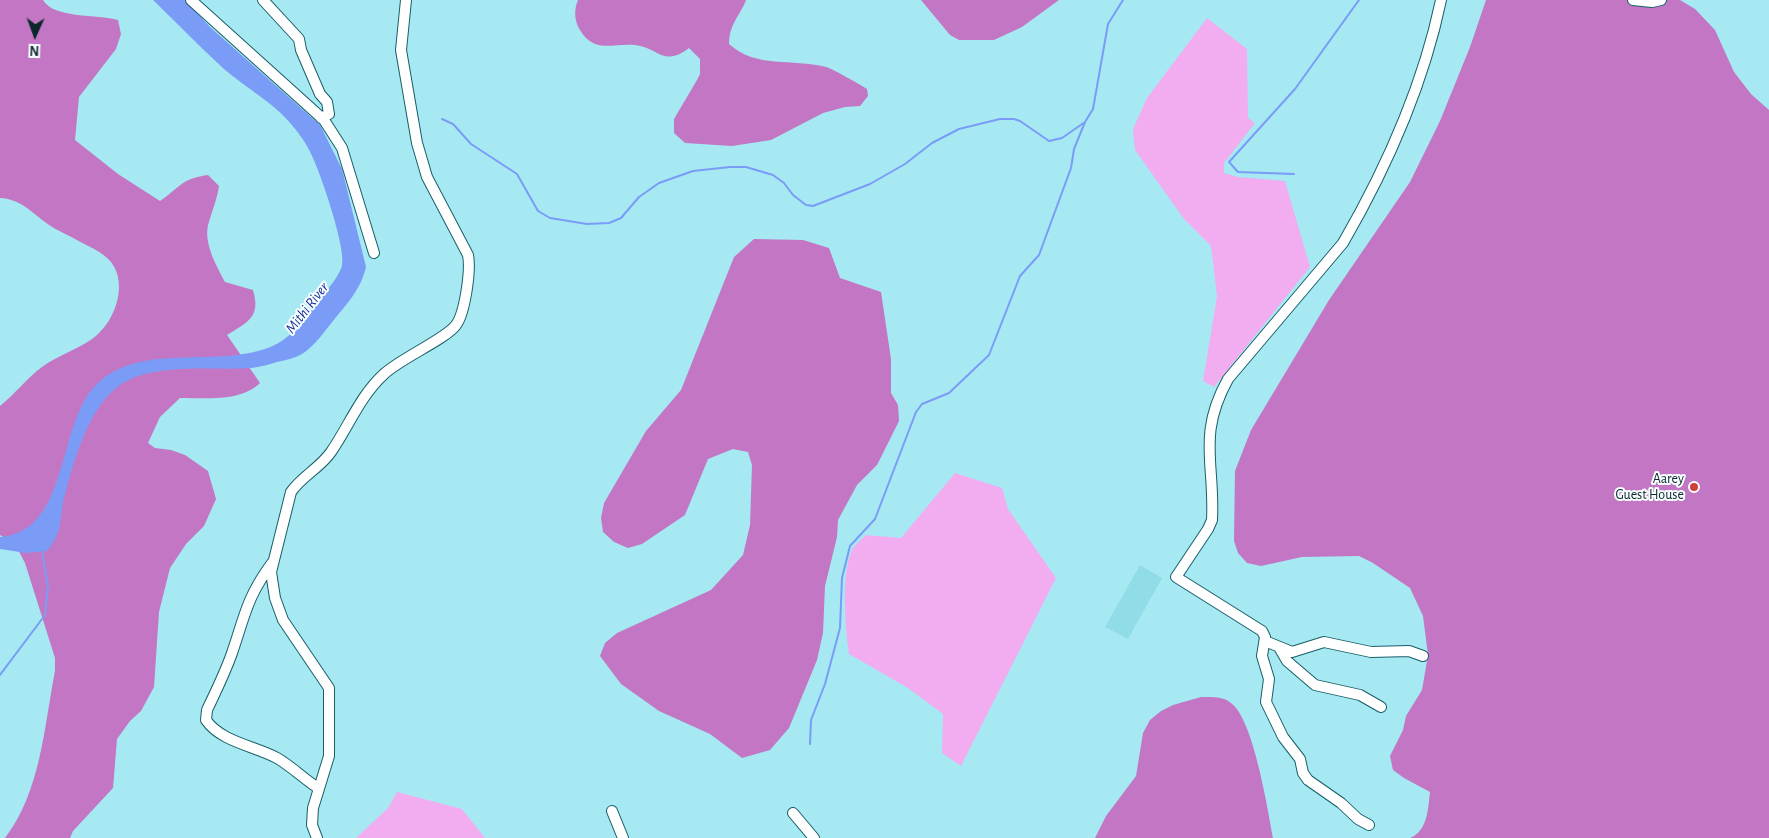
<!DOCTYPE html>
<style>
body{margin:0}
#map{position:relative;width:1769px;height:838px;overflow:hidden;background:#a6e9f3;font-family:"Alegreya Sans",sans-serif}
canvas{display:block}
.north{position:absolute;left:10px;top:10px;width:50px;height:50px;-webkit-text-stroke:4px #f8feff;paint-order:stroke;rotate:182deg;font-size:14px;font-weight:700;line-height:20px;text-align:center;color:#0b272b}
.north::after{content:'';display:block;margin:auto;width:18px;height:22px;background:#0b272b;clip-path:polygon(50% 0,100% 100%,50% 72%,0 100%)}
</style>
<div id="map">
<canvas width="1769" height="838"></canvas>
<div class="north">N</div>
</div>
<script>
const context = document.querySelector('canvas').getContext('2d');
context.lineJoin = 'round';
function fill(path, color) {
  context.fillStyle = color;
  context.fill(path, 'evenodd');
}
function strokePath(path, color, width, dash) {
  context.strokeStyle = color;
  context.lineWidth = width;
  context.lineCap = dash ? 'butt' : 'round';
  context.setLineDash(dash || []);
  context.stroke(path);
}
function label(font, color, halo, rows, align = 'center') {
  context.font = font + ' "Alegreya Sans",sans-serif';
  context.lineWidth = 4;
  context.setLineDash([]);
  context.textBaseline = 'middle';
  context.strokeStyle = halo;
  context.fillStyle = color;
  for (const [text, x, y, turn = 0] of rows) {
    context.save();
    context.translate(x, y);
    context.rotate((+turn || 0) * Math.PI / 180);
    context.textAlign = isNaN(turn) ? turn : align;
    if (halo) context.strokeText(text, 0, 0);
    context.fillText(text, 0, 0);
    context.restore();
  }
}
const built = new Path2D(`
 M1140,565L1162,578L1128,639L1105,627Z`);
const green = new Path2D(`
 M1207,18L1247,49L1248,118L1255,123L1224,163V173L1238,177L1285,181L1310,267L1214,387L1203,381L1217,296L1211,246L1184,219L1135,150L1133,129L1147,98Z
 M955,473L1002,488L1008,509L1056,578L961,766L942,753L943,714L908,688L849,654C845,628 841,574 852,550C855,544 862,539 866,535L901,538Z
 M397,792L462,809L485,838H356L388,808Z`);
const forest = new Path2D(`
 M0,0H43C54,19 97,14 118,20L121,34L116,49L79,97L75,140L118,174L160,201C181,187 180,179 208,175L219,186C217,200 212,211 208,225C204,244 216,265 225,282L253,290C261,317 248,322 227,335L260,383C240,402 207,398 180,398L160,417L148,443L155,448L171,450L185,455L208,471L216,499L204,526L186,544L170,568L159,612L154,687L141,711L130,721L117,739L113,788L73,831L70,838H5C41,791 44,727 55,671V658L25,563L15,544L0,535V406C15,394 27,378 42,367C57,356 76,350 92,339C114,324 129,285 111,262C102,251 87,246 75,239C66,234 54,229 45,222C30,211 20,199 0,198Z
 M578,0H746C740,16 729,24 729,44C757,69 791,58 826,67C831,68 861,85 867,89L868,96L860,106L845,107L823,113L771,140L732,146L685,143L674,133V119L697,80L700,74V59L689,48C663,68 658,47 635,45C612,43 594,54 580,30C574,21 574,9 578,0Z
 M921,0H1059L1022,27L994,40H959L950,35Z
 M1486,0H1680L1695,9L1715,30L1734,72L1751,94L1769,110V838H1410C1428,831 1428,808 1430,792L1404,778L1393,770L1390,756L1403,730L1406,716L1422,690L1428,655L1423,616L1410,588L1373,563L1359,556L1302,557L1261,566L1247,563L1238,553L1234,541L1235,471L1251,430L1329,300L1410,182L1440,121L1470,47Z
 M754,239L803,240L829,248L840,278L881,292L891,359V393L898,405L899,421L877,465L857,485L838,520L837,537L825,586L823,633L817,660L789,728L770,750L742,758L710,734L659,711L621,684L600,656L605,643L617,633L711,590L743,555L750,525L752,465L748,452L733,449L708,459L685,515L642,544L628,548L614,542L603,532L601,518L604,503L646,431L681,390L734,257Z
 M1201,697C1211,697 1223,696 1231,703C1253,718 1268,810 1273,838H1095L1106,816L1136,776L1143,733L1150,720L1161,711L1173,705Z`);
const water = new Path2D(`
 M153,0H185L210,27L320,125L342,169L366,267C360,291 348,302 333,321C324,332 316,344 305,352C297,358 286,360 277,362C268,365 260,367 251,368C211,371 147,361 115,389C87,412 73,464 64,498C59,520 63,532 47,551L26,553L0,549V537C72,531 55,420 99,382C141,345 206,365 258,351C288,344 301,324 319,300C327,290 338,278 342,266C347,249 318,164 308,148C304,140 297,131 291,124C275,104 245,87 224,69C200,47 177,23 153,0Z`);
const stream = new Path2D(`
 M442,119L453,124L471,144L517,174L538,211L550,218L587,224L609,223L621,218L639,197L659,183L693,171L730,167H746L773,175L784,183L793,195L806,205L813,206L870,184L905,164L932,143L959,129L1000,119H1014L1020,121L1049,141L1062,138L1085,122L1093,109L1108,24L1123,0
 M1294,174L1238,172L1229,162L1295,89L1359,0
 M0,675L45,615L48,586L42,551
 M810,744L811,720L825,684L840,628L842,578L850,546L875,519L916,412L922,404L949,393L989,355L1020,276L1039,255L1071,168L1074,149L1085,122`);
const minor = new Path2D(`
 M191,0L324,120L342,148L374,253
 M263,0L299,39L301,50L320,94L327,102L329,114L321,118
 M1633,0L1652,2L1661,0
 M272,563C247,597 245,615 232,653C225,673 216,691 207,710L206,720C221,742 255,746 277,758C291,766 304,779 318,788
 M1265,641L1292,652L1324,642L1371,652L1409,651L1423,656
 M1280,649L1287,661L1315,685L1360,695L1381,707
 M612,811L623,838
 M793,813L814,838
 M1369,825L1358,819L1341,803L1308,780L1303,773L1300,759L1283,737L1266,702L1269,679L1262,656L1265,637L1262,631L1176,577L1208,529L1212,520C1215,463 1197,435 1228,379L1343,243C1387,167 1423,86 1441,0
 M317,838L312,825L313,808L329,756V688L283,620L275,598L271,572L291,492C302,476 320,468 331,452C349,426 360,396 384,374C401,358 446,339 456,325C465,313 471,270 468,255L427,177L417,143L401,50L406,0`);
const markers = [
 [1694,487,5,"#cd3f38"]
];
const poiNames = [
 ["Aarey",1684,479],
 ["Guest House",1684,495]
];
const waterNames = [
 ["Mithi River",307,308,-52]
];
fill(built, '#90dce7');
fill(green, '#f2adf1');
fill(forest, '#c376c3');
fill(water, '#7a9cf7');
strokePath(stream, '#7a9cf7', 2);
strokePath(minor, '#175e67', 12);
strokePath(minor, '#fff', 10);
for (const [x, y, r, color] of markers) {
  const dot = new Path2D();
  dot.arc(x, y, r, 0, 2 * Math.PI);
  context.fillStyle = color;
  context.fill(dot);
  strokePath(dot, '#f8feff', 2);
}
label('14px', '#0b272b', '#f8feff', poiNames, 'right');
label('italic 15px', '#182e95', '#f8feff', waterNames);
</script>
